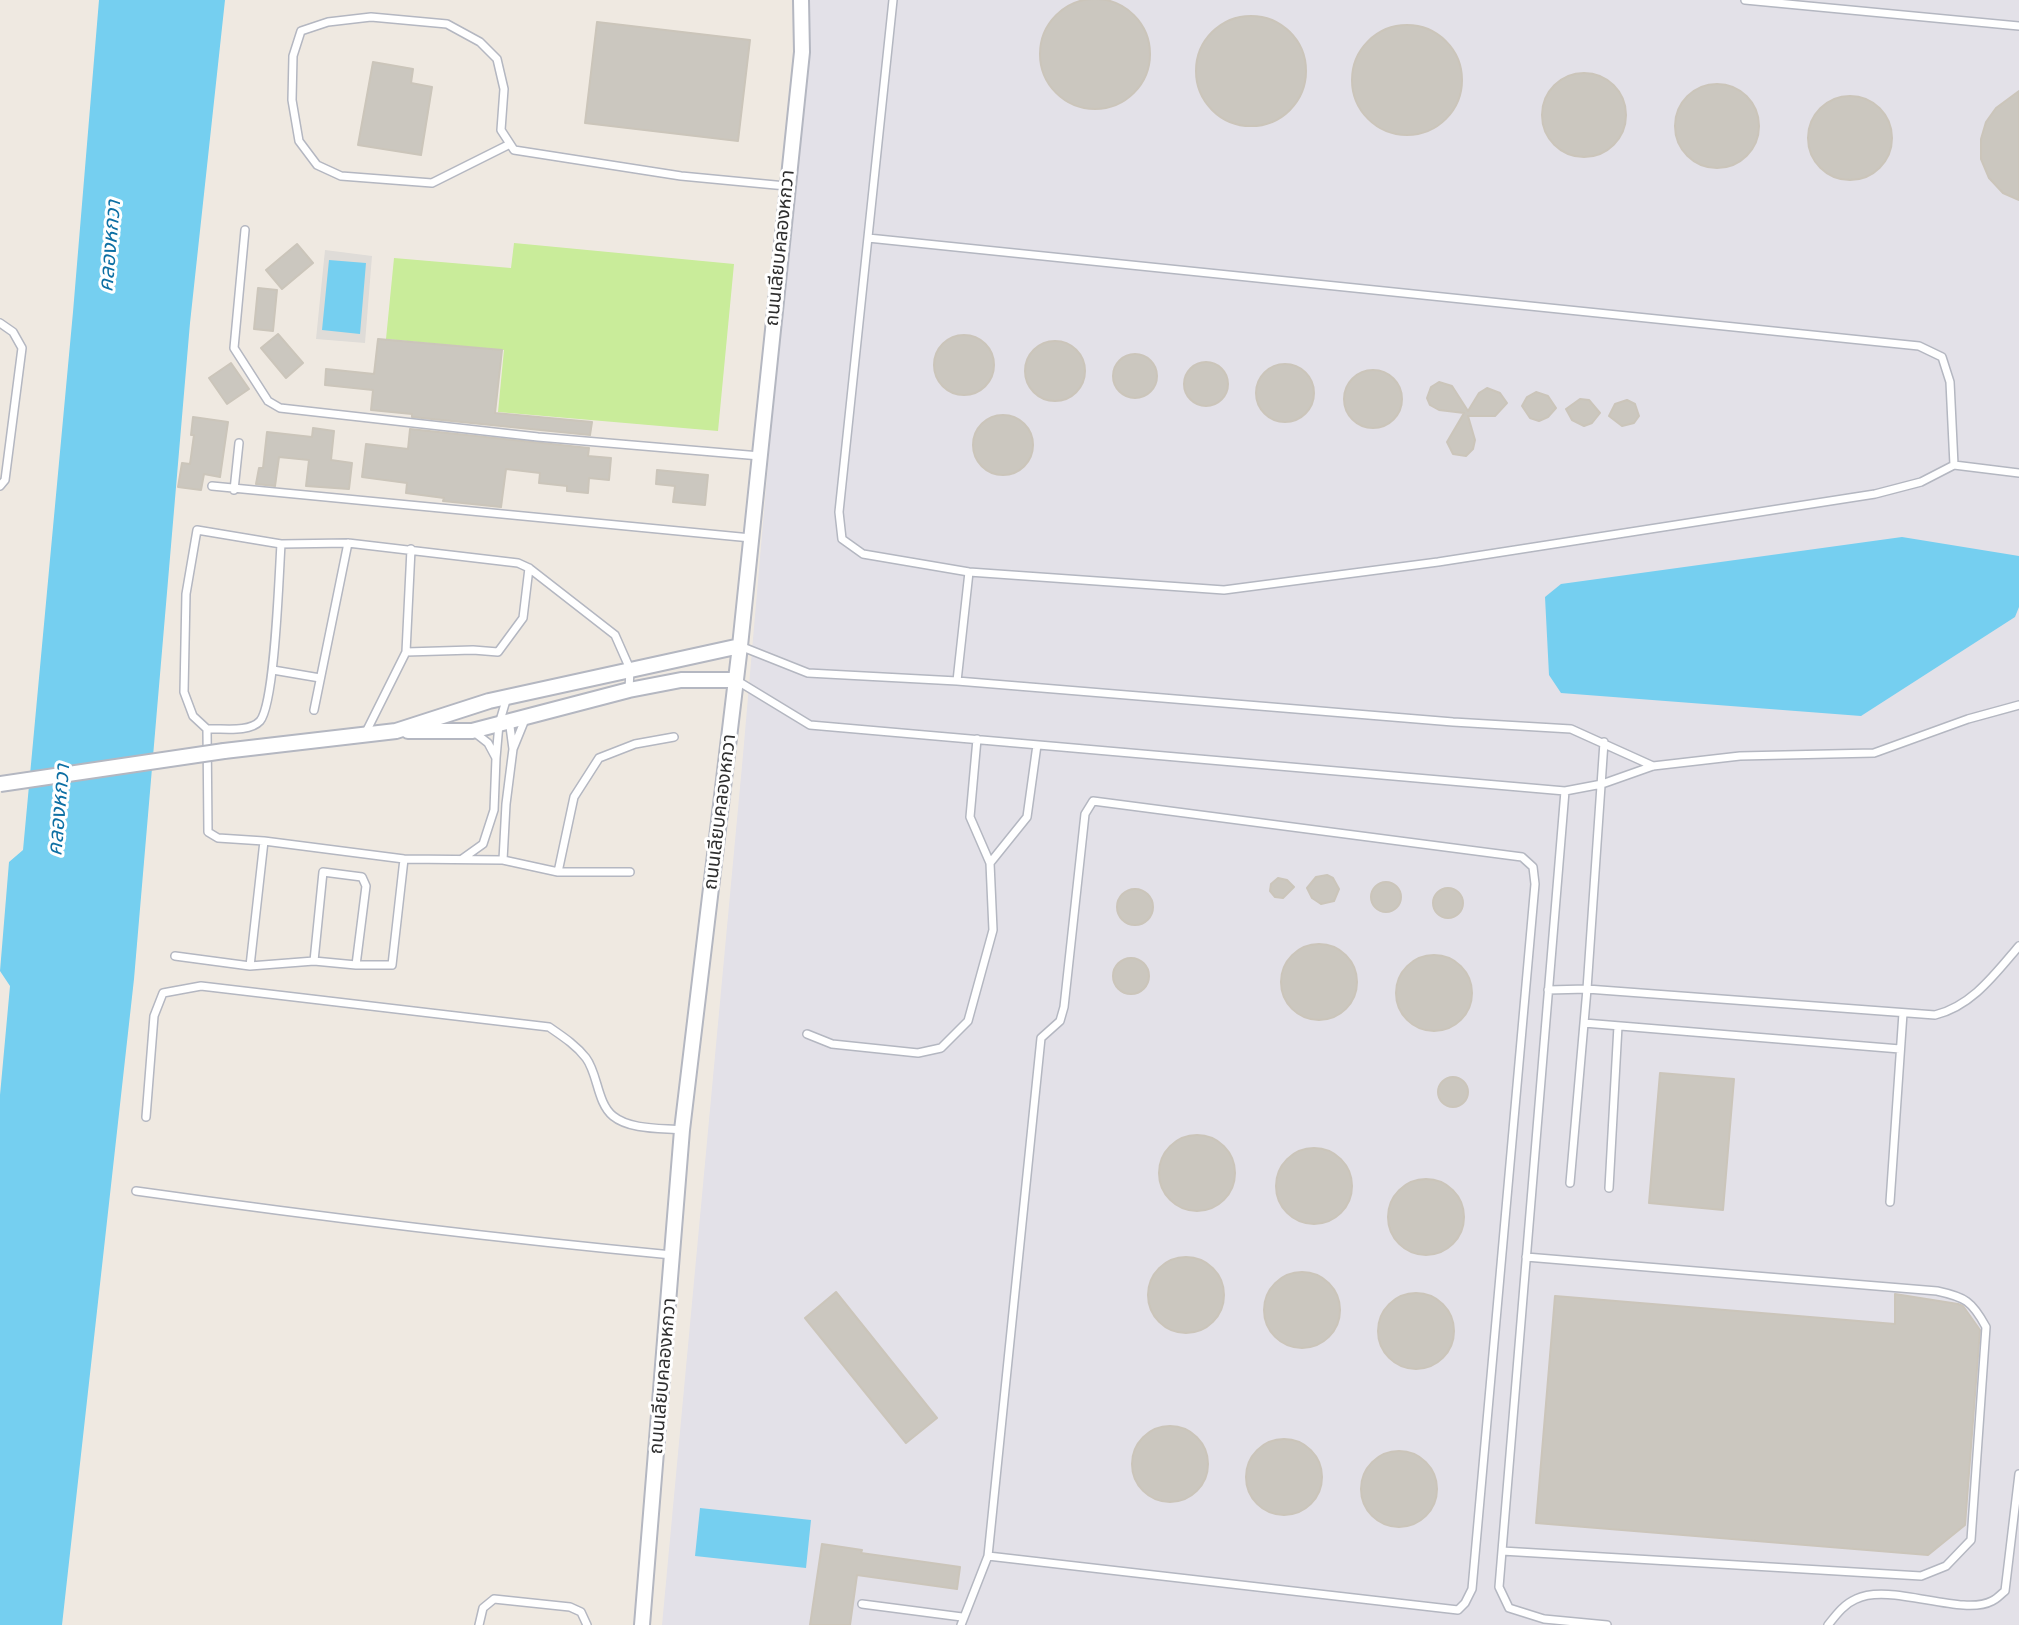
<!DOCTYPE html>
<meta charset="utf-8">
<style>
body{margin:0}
canvas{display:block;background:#efe9e1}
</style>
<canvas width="2019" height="1625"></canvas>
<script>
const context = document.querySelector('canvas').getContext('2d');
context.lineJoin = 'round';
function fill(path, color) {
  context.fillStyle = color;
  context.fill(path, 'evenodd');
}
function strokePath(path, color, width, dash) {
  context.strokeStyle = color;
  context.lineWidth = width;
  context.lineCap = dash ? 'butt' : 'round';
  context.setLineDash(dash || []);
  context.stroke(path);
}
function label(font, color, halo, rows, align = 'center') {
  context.font = font + ' Mulish,"Noto Sans Thai",sans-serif';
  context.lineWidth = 6;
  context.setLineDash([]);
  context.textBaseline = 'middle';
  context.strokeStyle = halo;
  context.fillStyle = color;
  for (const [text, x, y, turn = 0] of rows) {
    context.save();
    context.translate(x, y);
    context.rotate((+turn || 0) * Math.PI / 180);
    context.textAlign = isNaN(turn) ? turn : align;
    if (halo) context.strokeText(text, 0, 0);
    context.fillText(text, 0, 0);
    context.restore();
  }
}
const industrial = new Path2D(`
 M808,0H2019V1625H662L743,755Z`);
const pitch = new Path2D(`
 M514,243L734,264L718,431L498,412L504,350L386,339L394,258L511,268Z`);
const plaza = new Path2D(`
 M325,250L372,256L365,343L316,339Z`);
const water = new Path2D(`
 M99,0H225L190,323L134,979L62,1625H0V1095L10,986L0,971L9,862L23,850L73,312Z
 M329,260L366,263L360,334L322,330Z
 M1902,537L2019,556V607L2015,617L1861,716L1561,693L1549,675L1545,597L1561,584Z
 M700,1508L811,1520L806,1568L695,1556Z`);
const building = new Path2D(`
 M1040 54a55 55 0 1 1 110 0a55 55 0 1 1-110 0Z
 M1196 71a55 55 0 1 1 110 0a55 55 0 1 1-110 0Z
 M597,22L750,40L738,141L585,123Z
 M1352 80a55 55 0 1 1 110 0a55 55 0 1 1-110 0Z
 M373,62L413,69L411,83L432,87L421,155L358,145Z
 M1542 115a42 42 0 1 1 84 0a42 42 0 1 1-84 0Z
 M1675 126a42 42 0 1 1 84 0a42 42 0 1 1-84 0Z
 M2019,91V200L2003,193L1989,178L1981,159V139L1986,122L1996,108Z
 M1808 138a42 42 0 1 1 84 0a42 42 0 1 1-84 0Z
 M297,244L313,263L282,289L266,270Z
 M258,288L277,290L273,331L254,329Z
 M278,334L303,363L286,378L261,348Z
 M934 365a30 30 0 1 1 60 0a30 30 0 1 1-60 0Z
 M378,339L502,350L495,413L592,422L590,435L412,417V414L371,410L373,390L325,385L326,369L374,374Z
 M1025 371a30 30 0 1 1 60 0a30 30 0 1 1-60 0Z
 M1113 376a22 22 0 1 1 44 0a22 22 0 1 1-44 0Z
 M1184 384a22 22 0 1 1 44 0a22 22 0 1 1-44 0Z
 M231,363L249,389L227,404L209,378Z
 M1256 393a29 29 0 1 1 58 0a29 29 0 1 1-58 0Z
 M1344 399a29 29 0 1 1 58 0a29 29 0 1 1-58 0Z
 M1439,382L1452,386L1468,411L1479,393L1487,388L1500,393L1507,403L1495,416H1468L1475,440L1473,449L1466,456L1453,454L1447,442L1464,413L1439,410L1430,405L1427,398L1431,387Z
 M1536,392L1548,396L1556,408L1548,417L1539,421L1530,418L1522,406L1527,397Z
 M1580,399L1589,400L1600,413L1592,423L1584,426L1572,420L1566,409Z
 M1627,400L1635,404L1639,416L1634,423L1622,426L1609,416L1615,404Z
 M973 445a30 30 0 1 1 60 0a30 30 0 1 1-60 0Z
 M193,417L228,422L220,477L204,474L201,490L178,487L182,463L190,464L194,435H191Z
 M313,428L334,431L331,460L352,463L349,489L306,486L309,460L279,457L275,486L256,484L259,468H263L267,432L312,437Z
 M410,429L589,448L588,456L611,458L609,480L589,478L588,493L567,491V486L539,483L540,473L506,469L501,507L443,501L444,498L406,493L407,483L362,477L366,444L408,449Z
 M657,470L708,475L705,505L673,502L675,486L656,484Z
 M1327,875L1333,878L1339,889L1334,901L1321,904L1312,898L1307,888L1316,877Z
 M1278,878L1287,880L1294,887L1283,898L1275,897L1270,891L1271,884Z
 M1371 897a15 15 0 1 1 30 0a15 15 0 1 1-30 0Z
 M1433 903a15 15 0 1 1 30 0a15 15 0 1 1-30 0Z
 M1117 907a18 18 0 1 1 36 0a18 18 0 1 1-36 0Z
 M1281 982a38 38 0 1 1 76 0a38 38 0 1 1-76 0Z
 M1396 993a38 38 0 1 1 76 0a38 38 0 1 1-76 0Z
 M1113 976a18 18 0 1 1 36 0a18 18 0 1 1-36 0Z
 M1660,1073L1734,1079L1723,1210L1649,1203Z
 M1438 1092a15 15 0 1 1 30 0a15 15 0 1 1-30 0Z
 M1159 1173a38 38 0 1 1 76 0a38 38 0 1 1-76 0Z
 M1276 1186a38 38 0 1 1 76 0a38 38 0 1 1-76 0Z
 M1388 1217a38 38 0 1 1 76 0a38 38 0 1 1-76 0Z
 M1148 1295a38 38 0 1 1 76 0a38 38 0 1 1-76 0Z
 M1264 1310a38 38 0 1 1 76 0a38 38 0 1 1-76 0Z
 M836,1292L937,1418L906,1443L805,1318Z
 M1378 1331a38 38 0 1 1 76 0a38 38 0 1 1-76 0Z
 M1895,1294L1958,1304L1963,1306L1980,1330L1965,1525L1928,1555L1536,1523L1555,1296L1895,1324Z
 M1132 1464a38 38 0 1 1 76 0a38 38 0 1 1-76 0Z
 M1246 1477a38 38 0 1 1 76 0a38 38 0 1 1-76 0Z
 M1361 1489a38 38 0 1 1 76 0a38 38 0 1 1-76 0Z
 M822,1544L862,1550L861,1553L960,1567L957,1589L857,1575L850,1625H810Z`);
const service = new Path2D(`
 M893,0L839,512L842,539L863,554L969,572L1224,590L1438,562L1875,494L1921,482L1954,465L2019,473
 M1745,0L2019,26
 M510,144L432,183L341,176L317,165L299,141L292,100L293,56L301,31L328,22L371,17L447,24L480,42L497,59L504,89L501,130L514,150L681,176L786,186
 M245,230L234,348L268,401L280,408L538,437L760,456
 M868,238L1919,346L1942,357L1950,382L1954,465
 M0,323L13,332L22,348L5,480L0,486
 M212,486L751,538
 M234,490L239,443
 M281,544C279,574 275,703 260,721C249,733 222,728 207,729L193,716L184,692L186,594L197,530L281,544L348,543L518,563L529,568L615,635L630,669L629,690
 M740,646L808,673L957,681L1453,722L1571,729L1653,766
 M406,652L473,650L498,652L523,618L529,568
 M273,670L320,678
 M736,680L810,725L1565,791L1602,784L1653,766L1740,756L1874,753L1968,719L2019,705
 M957,681L969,572
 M314,710L348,543
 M509,719L513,749
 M207,729L208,832L218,838L264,841L404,859L503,860L558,872H630
 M365,734L406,652L411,549
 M1604,742L1587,989L1935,1015C1972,1006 1995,974 2019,946
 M496,758L499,724L507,697
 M1565,791L1499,1587L1509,1608L1544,1619L1607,1625
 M462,859L483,844L494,810L496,758L488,743L474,732
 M503,860L506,804L513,749L526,717
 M990,863L1027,817L1037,745
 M558,872L574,797L599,758L635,744L674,737
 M175,956L250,966L314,961L356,965H392L404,859
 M314,961L323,872L362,877L366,886L356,965
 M250,966L264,841
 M1548,990L1587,989L1570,1183
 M1584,1023L1900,1049
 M807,1034L832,1044L918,1053L941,1048L968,1021L993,930L990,863L970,817L977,739
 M146,1117L154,1016L163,993L201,986L549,1027C562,1036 576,1045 586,1058C598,1074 597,1103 613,1116C630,1130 662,1128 682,1130
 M1609,1188L1618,1026
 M136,1191C314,1216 493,1238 672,1255
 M1890,1202L1903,1013
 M1502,1551L1921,1576L1946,1566L1971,1540L1986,1327C1972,1301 1965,1297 1937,1291L1526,1257
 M862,1604L962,1617
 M479,1625L483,1608L494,1599L570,1607L581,1612L587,1625
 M961,1625L988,1556L1041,1038L1060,1021L1064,1007L1085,814L1093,801L1522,857L1533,867L1535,884L1472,1589L1465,1603L1458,1610L988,1556
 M1828,1625C1836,1615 1844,1604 1856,1599C1890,1582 1962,1617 1992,1601C1997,1599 2001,1594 2005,1591L2019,1474`);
const minor = new Path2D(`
 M408,731H472L629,690L681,680H736
 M224,751L396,731L489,701L740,646
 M642,1625L682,1130L740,646L802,52L801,0`);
const minorBridge = new Path2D(`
 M0,784L224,751`);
const streetNames = [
 ["ถนนเลียบคลองหกวา",780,248,-84],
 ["ถนนเลียบคลองหกวา",720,812,-83],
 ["ถนนเลียบคลองหกวา",663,1376,-85]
];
const waterNames = [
 ["คลองหกวา",110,246,-85],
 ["คลองหกวา",59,810,-85]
];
fill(industrial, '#e3e1e8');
fill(pitch, '#c9ec9a');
fill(plaza, '#dfdcd8');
fill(water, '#75cff0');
fill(building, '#cbc7bf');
strokePath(building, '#cbc5ba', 2);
strokePath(service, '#b4b7c1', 10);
strokePath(minor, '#b4b7c1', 18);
strokePath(service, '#fff', 7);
strokePath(minor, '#fff', 14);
strokePath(minorBridge, '#b4b7c1', 18, []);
strokePath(minorBridge, '#fff', 14);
label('19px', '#2e2e2e', '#fff', streetNames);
label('italic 21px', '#0d6fa3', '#fff', waterNames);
</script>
